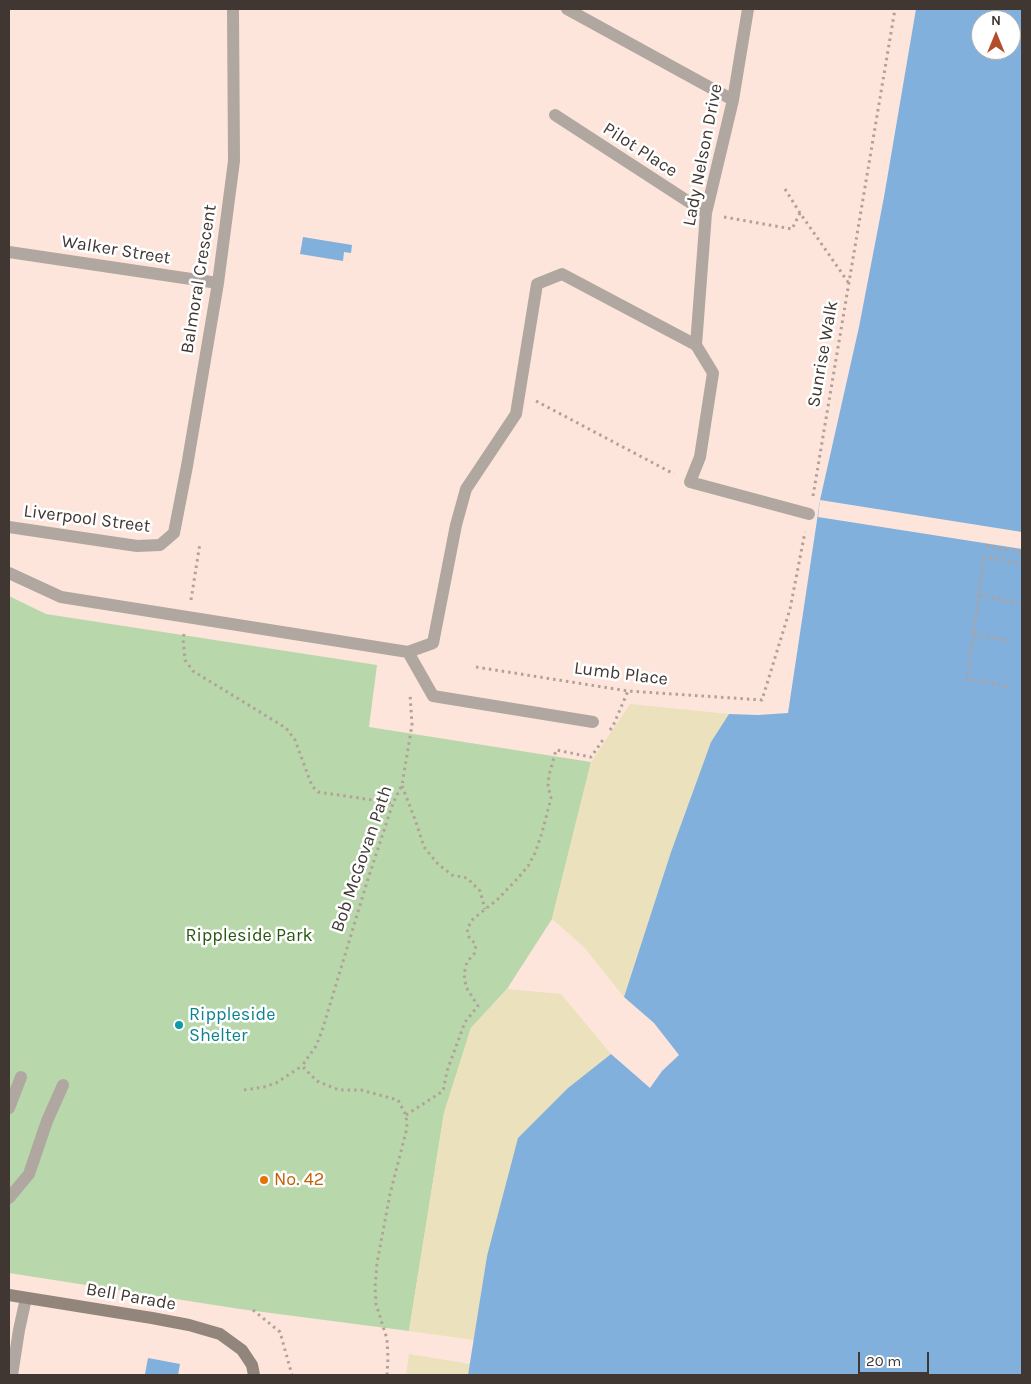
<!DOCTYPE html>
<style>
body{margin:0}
#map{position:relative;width:1031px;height:1384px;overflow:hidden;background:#fde5db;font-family:Karla,sans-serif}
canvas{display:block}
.frame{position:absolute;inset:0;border:10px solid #403733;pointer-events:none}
.north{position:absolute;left:971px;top:10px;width:50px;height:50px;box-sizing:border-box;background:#fff;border:1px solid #b3afad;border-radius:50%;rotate:0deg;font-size:14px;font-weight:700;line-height:20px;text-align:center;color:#403733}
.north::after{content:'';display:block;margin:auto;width:18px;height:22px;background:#b44d29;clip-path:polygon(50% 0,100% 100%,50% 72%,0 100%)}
.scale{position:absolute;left:858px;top:1352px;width:71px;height:22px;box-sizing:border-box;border:2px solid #403733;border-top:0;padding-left:6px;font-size:15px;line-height:18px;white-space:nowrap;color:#403733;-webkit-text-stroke:4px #fff;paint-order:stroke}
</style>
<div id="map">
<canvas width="1031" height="1384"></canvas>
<div class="frame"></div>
<div class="north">N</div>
<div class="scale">20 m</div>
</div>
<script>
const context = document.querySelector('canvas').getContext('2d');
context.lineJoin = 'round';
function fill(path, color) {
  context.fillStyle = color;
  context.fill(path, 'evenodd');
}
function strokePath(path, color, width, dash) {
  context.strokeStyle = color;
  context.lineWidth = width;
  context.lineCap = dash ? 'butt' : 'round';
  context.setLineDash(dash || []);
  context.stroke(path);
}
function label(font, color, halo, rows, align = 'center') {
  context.font = font + ' Karla,sans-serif';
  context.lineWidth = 5;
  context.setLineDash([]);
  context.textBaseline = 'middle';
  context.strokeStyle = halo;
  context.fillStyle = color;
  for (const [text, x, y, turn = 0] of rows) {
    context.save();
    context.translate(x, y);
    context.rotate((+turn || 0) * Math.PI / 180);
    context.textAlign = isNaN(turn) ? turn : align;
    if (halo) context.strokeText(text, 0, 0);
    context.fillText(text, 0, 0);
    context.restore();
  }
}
const green = new Path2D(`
 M9,596L46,614L377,665L369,727L591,762L552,919L507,989L471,1028L444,1113L409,1331L240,1309L9,1273Z`);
const sand = new Path2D(`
 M630,704L729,714L711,742L671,852L624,997L584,947L552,919L591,762Z
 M507,989L561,994L611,1054L568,1088L487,1256L474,1340L409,1331L444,1113L471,1028Z
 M409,1354L470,1364L468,1375H406Z`);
const water = new Path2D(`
 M916,9H1022V1375H468L487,1256L518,1138L568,1088L611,1054L650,1088L662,1071L679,1055L654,1023L624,997L671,852L711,742L729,714L758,715L788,713L820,500L859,327L884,197ZM981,20H1011V50H981Z
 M303,237L352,245L351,253L344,252L343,261L300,254Z
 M148,1358L180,1364L178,1375H153L145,1374Z`);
const pier = new Path2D(`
 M820,500L1022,532V549L818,517Z`);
const path = new Path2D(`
 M785,189L800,213
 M724,217L792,229L800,213L848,282
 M536,401L674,474
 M813,496L895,9
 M988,544V546L1022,553
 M979,595L1018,603
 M191,600L200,543
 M184,634L183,639L185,660L193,671L286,728L295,740L312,786L318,792L393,803
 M974,635L1013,641
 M476,667L628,691L762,700L790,609L805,532
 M1007,686L967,679L984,557L1022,563
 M610,730L613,726L628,691
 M402,786L416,822L424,847L438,864L452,875L467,878L480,891L485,909
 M244,1090L264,1087L276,1083L302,1066
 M406,1115L443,1091L447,1071L465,1022L478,1006L466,987L464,974L467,962L474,954L476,945L469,937L467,929L473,919L498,899L518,878L528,866L535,853L542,833L551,798L548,786L549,775L556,750L591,757L605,737
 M253,1310L280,1332L292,1375
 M387,1375L388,1358L387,1339L376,1304L375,1287L377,1263L390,1194L407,1128L406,1115L398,1100L361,1090H339L317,1081L302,1066L316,1046L322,1031L367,882L393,803L402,785L412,725L410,694`);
const lane = new Path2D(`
 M567,9L733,100
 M748,9L733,100L706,213L696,345L713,373L700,457L690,482L809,514
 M555,115L706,213
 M9,573L61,597L408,652L433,643L456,525L466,489L516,414L537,284L562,274L696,345
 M408,652L433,696L593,722
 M9,1108L21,1077
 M9,1198L29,1174L47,1121L63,1085
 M12,1375L19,1330L26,1298`);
const street = new Path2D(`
 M9,252L218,283
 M9,527L137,546L160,545L174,533L187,466L218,283L234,161L233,9`);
const secondary = new Path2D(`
 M9,1295L152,1318L189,1325L220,1334L242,1350L252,1365L254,1375`);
const markers = [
 [179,1025,5,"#0f9aa8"],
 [264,1180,5,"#e8710a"]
];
const streetNames = [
 ["Pilot Place",640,150,33],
 ["Lady Nelson Drive",703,155,-79],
 ["Walker Street",116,250,9],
 ["Balmoral Crescent",199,279,-81],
 ["Sunrise Walk",823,354,-80],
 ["Liverpool Street",87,519,7],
 ["Lumb Place",621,674,7],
 ["Bob McGovan Path",362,859,-71],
 ["Bell Parade",131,1297,10]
];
const parkNames = [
 ["Rippleside Park",249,936]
];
const cultureNames = [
 ["Rippleside",189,1015],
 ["Shelter",189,1036]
];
const foodNames = [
 ["No. 42",274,1180]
];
fill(green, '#b8d8ac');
fill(sand, '#ebe1bc');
fill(water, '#81b0dc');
fill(pier, '#fde5db');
strokePath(path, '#b3a199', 3, [2.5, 4]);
strokePath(lane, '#afa7a0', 12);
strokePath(street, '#afa7a0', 12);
strokePath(secondary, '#92867c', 12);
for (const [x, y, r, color] of markers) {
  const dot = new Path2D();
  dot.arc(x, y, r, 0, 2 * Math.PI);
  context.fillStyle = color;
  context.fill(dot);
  strokePath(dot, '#fff', 2);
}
label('18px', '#403733', '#fff', streetNames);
label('18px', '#28560f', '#fff', parkNames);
label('18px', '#0d838f', '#fff', cultureNames, 'left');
label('18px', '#c56008', '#fff', foodNames, 'left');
</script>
